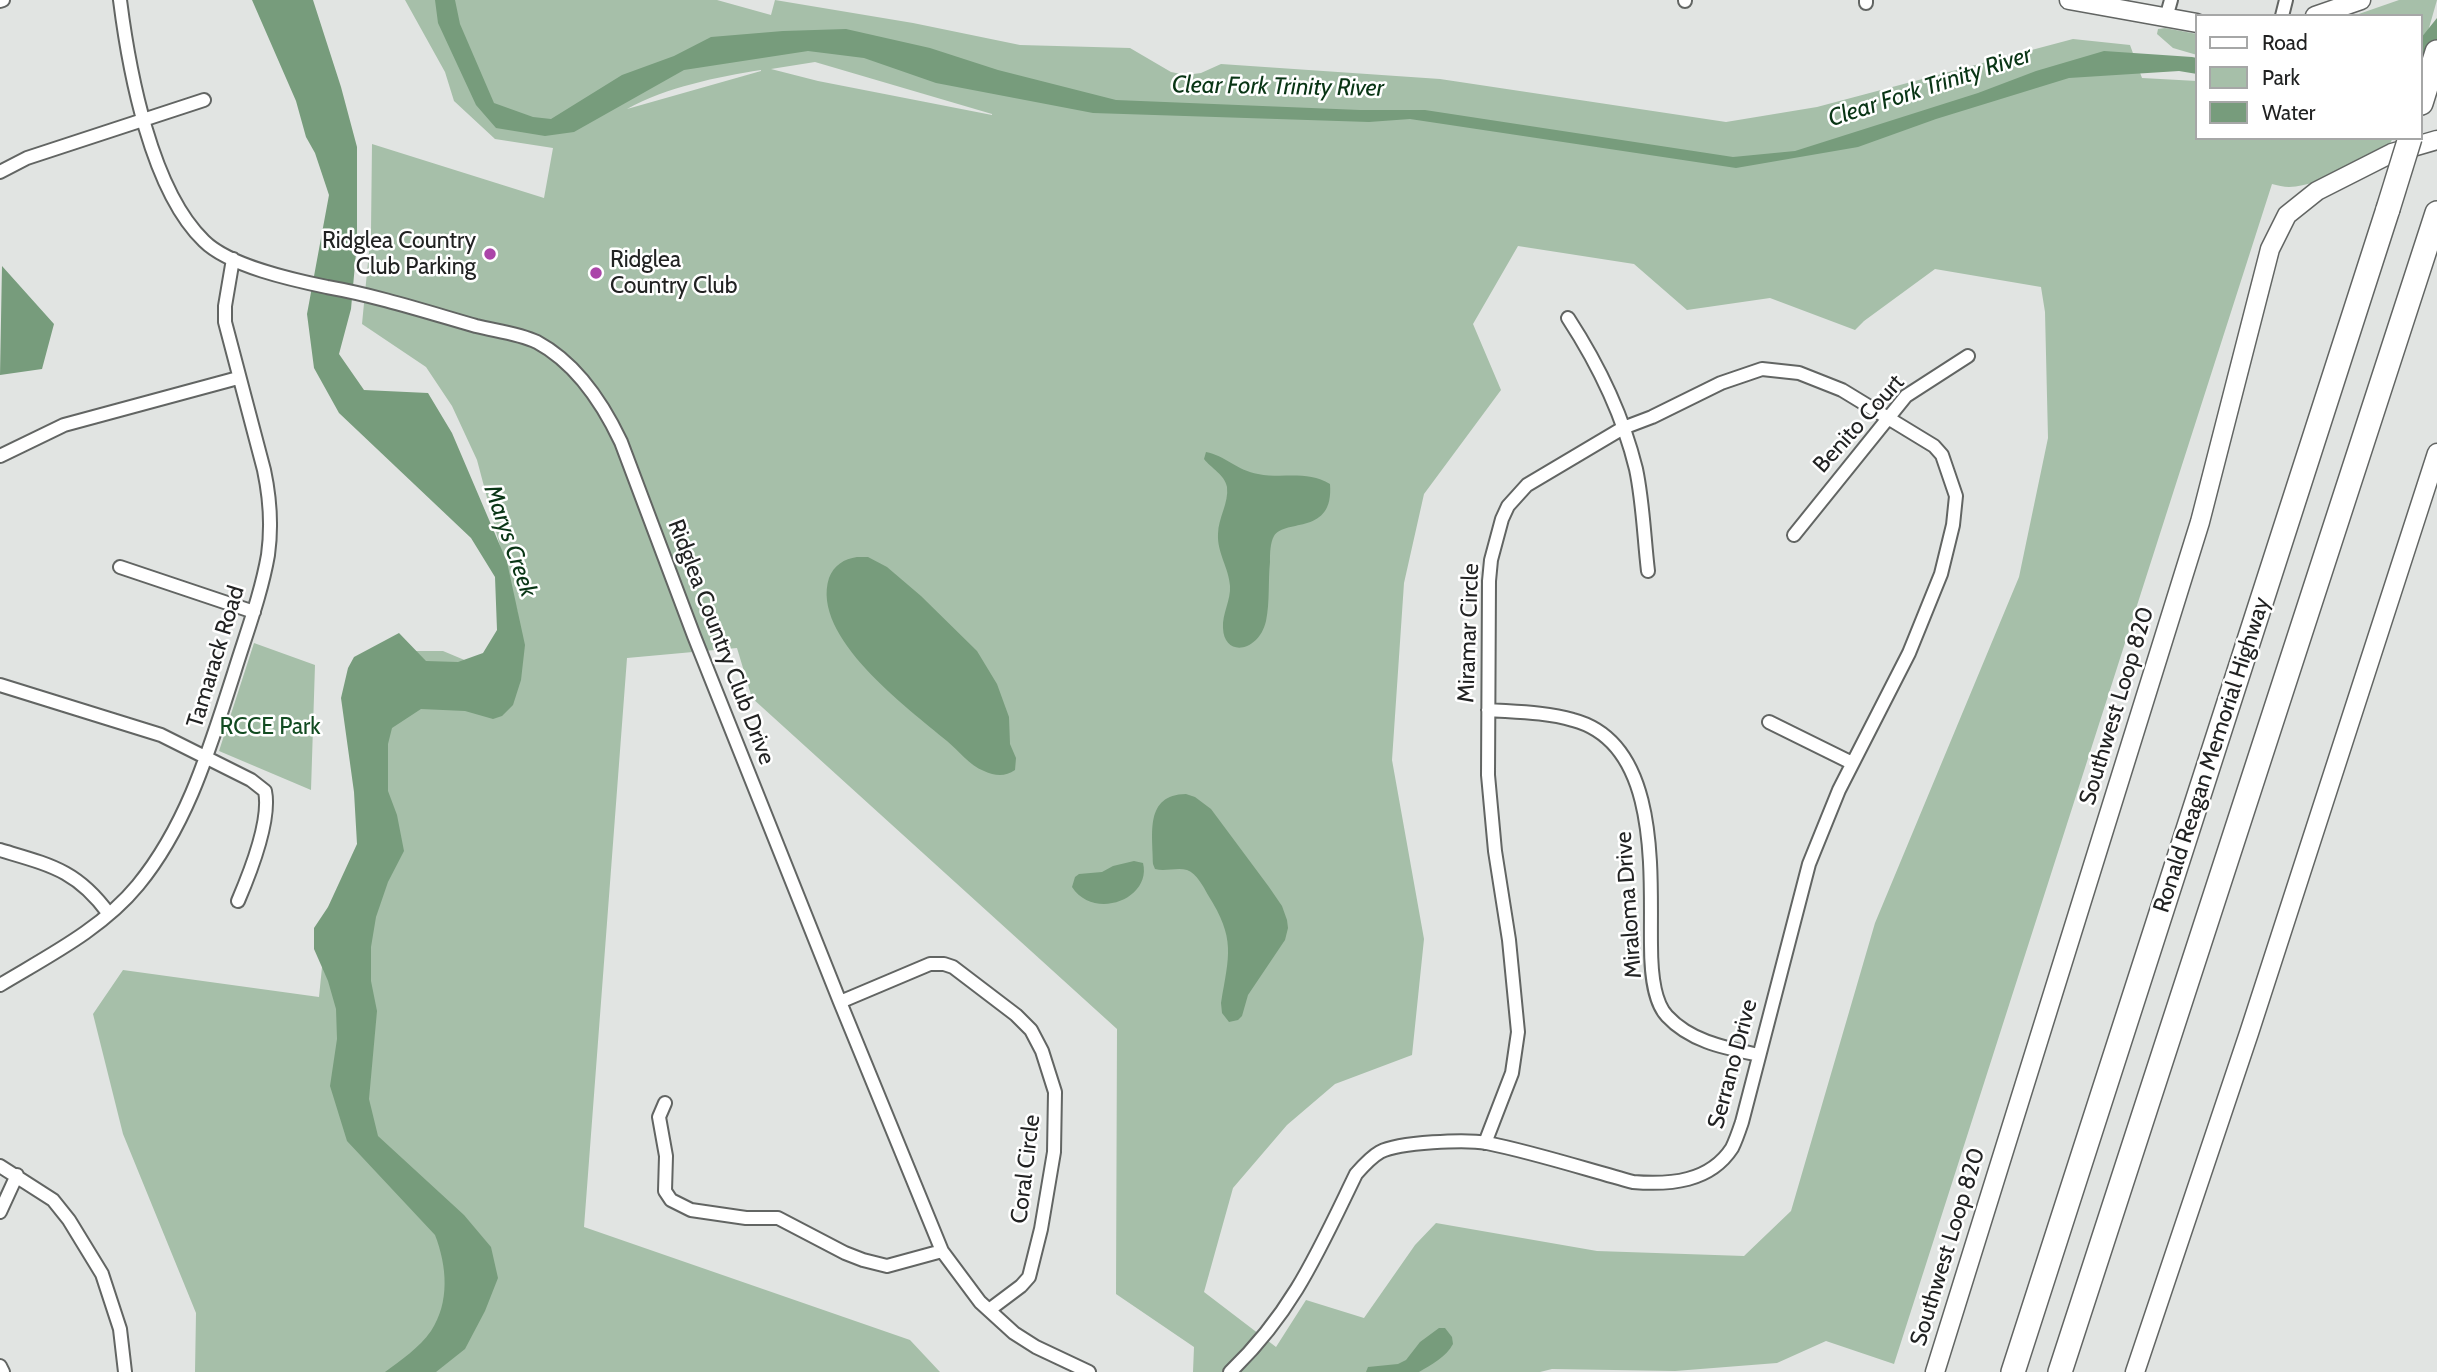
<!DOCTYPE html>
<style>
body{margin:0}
#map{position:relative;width:2437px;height:1372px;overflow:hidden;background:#e1e4e2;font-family:Cabin,sans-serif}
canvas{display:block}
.legend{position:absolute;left:2195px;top:14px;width:228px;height:126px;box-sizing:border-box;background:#fff;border:2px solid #a6a7a7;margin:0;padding:9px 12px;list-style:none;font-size:21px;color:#212222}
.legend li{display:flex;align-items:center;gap:14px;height:35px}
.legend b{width:35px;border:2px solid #a6a7a7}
</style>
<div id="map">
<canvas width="2437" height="1372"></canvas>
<ul class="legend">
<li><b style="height:9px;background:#fff"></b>Road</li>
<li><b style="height:19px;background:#a6bfa9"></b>Park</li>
<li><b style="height:19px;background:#779c7c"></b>Water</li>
</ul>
</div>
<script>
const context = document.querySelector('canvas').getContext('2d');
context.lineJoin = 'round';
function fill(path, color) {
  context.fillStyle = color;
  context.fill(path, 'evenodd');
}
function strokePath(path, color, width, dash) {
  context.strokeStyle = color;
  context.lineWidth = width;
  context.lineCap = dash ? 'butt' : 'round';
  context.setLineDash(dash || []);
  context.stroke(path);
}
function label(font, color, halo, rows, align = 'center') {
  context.font = font + ' Cabin,sans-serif';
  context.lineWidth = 5;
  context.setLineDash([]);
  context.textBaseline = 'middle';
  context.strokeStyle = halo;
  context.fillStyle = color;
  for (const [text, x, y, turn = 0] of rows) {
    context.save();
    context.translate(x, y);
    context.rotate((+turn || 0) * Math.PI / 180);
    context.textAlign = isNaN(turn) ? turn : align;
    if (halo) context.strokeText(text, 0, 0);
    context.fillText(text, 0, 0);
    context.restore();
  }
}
const green = new Path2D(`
 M405,0H717L771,15L775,0L913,23L1020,45L1130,48L1171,72L1186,75L1201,73L1221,64L1440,79L1726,122L1817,107L2073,39L2130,45L2142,78L2197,81V138H2393L2388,147C2354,156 2326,186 2289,187C2284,187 2277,185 2272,184L1894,1364L1826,1341L1777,1363L1675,1371L1552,1369L1540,1372H1193L1194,1347L1116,1294L1117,1029L752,698L737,648L627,658L584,1227L910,1340L940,1372H195L196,1313L123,1134L93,1014L123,970L319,997L328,907L342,902L381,763L396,651H443L474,664L518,614L477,460L452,406L426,367L362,324L371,231L372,144L544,198L553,148L495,139L454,101L445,72ZM815,62L992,114V115L818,81L771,69ZM761,70V71L627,109C667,87 717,77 761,70ZM1518,246L1634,264L1687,310L1770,298L1855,330L1864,321L1935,269L2041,287L2045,312L2048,438L2019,577L1875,923L1791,1211L1744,1256L1597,1251L1436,1223L1415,1245L1364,1318L1306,1300L1276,1347L1204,1292L1233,1188L1287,1125L1335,1084L1412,1055L1424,939L1392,760L1404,583L1424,494L1501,390L1473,324Z
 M2399,0H2437L2421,56V16H2353Z
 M2165,28L2197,34V55L2173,48L2157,34L2158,29Z
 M254,643L315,665L311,790L219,751Z`);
const water = new Path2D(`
 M252,0H313L341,87L357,147V242L351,309L339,354L364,390L428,393L452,433L507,562L525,645L521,680L513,705L502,716L493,719L465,711L421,709L392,728L388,744V791L397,815L404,851L388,882L376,917L371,947V981L377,1011L369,1099L378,1136L464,1215L491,1247L498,1278L485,1311L465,1349L436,1372H385C401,1360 419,1348 431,1331C450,1302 447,1266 435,1235L347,1141L330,1086L337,1039L336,1009L328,981L314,949V928L328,907L357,844L354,792L341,698L348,668L354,657L399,633L426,661L458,662L483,653L497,630L495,577L471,538L339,413L314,368L307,314L329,195L315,153L306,137L296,101Z
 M435,0H455L460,24L494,103L533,117L551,119L622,75L674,56L711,37L783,31L846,29L930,48L998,70L1116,100L1360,110H1425L1733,157L1795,151L1978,93L2036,71L2104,51L2192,57L2197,58V74L2179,71L2069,78L1936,119L1858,147L1736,168L1410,119L1369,122L1093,113L936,83L864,58L808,51L684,70L574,132L545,136L496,128L476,105L438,23Z
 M2437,18V45L2421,65V38Z
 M2,266L54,324L42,369L0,375Z
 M1206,452C1224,455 1238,471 1258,474C1283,479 1307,470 1330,484C1334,536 1286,518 1274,536C1270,543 1270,554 1270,562C1268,581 1270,602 1266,621C1259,652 1224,658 1223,628C1222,614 1231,600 1230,586C1229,568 1217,553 1218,534C1218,518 1229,503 1227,487C1225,475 1211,468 1204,459Z
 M857,557H868L887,567L921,596L977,651L997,684L1009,717L1010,744L1016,758L1015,770C1005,777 995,776 984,771C969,765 959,751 947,741C908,708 810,637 829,578C834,565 844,559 857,557Z
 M1186,794L1195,797L1211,809L1269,887L1282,906L1287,920L1288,928L1285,940L1248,995L1242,1016L1238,1020L1229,1022L1222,1013L1221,1003C1229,955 1236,939 1208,895C1203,886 1197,874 1187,870C1177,867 1165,872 1155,869L1153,864C1153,834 1144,795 1186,794Z
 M1134,861L1143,863C1152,899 1094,921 1072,887L1075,877L1079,874L1102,872L1113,866Z
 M1439,1328H1445L1452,1337L1453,1344C1446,1357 1431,1365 1419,1372H1366L1368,1367L1398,1364L1406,1360L1420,1342Z`);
const street = new Path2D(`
 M120,0C129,71 151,190 204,241C229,266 293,280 327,287C378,296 427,312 476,326C496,331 518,333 537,342C576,363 603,404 621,442L694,636L840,1002L942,1251L980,1302L1014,1333L1036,1347L1089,1372
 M1866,0V3
 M0,1L3,0
 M1685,1V0
 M2282,16L2286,0
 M2166,18L2171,0
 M0,172L27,158L204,100
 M1568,318C1598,364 1623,416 1636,469C1643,502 1644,537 1648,571
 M0,456L64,425L238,378
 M1794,535L1906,396L1968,356
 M120,567L254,612
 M0,685L161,735L251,780L265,791C271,820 250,873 238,901
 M1488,710C1516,712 1546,712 1573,720C1661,743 1650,874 1651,945C1651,965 1652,1000 1667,1016C1691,1042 1726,1048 1759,1055
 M1769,722L1852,763
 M0,850C50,865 77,870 109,914
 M0,985C48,956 102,929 138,885C188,824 210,747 234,673C246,634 261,595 268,555C272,526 270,498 264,470L225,322V306L233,259
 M840,1002L930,964H944L953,967L1016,1015L1031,1030L1042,1051L1055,1092L1054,1152L1041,1229L1029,1277L1021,1286L989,1310
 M665,1103L659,1117L666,1156L665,1191L671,1200L691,1210L746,1218H778L845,1253L863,1260L887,1266L942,1251
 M0,1166L53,1200L69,1220L102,1274L120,1329L125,1372
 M0,1212L17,1175
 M0,1366L3,1372
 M1230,1372C1293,1312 1319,1250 1356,1174C1363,1166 1371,1157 1380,1152C1399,1142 1466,1139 1487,1143C1536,1153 1585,1169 1633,1182C1670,1185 1710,1182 1732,1148C1736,1140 1739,1131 1742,1122L1809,864L1839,790L1909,653L1941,574L1953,525L1956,496L1942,455L1934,446L1842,390L1799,373L1762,369L1721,383L1652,417L1623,428L1527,485L1508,506L1502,519L1491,560L1489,581L1488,775L1495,851L1509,940L1518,1032L1512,1073L1485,1143`);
const secondary = new Path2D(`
 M2069,0L2197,23
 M2315,16L2361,0
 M1935,1372L2200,522L2270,249L2287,215L2317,191L2392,153L2437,140
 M2135,1372L2249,1033L2437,453`);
const highway = new Path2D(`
 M2421,103L2437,52
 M2013,1372L2388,209
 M2060,1372L2437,213`);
const highwayBridge = new Path2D(`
 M2388,209L2410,138`);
const markers = [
 [490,254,7,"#ab45a9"],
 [596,273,7,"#ab45a9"]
];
const poiNames = [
 ["Ridglea Country",476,241],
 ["Club Parking",476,267],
 ["Ridglea",610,260,"left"],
 ["Country Club",610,286,"left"]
];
const streetNames = [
 ["Benito Court",1859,424,-48],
 ["Miramar Circle",1469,633,-88],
 ["Ridglea Country Club Drive",721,642,69],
 ["Tamarack Road",216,657,-73],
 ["Southwest Loop 820",2117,706,-73],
 ["Ronald Reagan Memorial Highway",2212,755,-72],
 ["Miraloma Drive",1629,905,-94],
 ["Serrano Drive",1733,1064,-75],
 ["Coral Circle",1026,1169,-83],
 ["Southwest Loop 820",1948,1247,-73]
];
const parkNames = [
 ["RCCE Park",270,727]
];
const waterNames = [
 ["Clear Fork Trinity River",1278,87,1],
 ["Clear Fork Trinity River",1930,87,-18],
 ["Marys Creek",510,541,71]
];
fill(green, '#a6bfa9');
fill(water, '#779c7c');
strokePath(street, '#626563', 16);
strokePath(secondary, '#626563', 21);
strokePath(highway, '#626563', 26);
strokePath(street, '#fff', 12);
strokePath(secondary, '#fff', 18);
strokePath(highway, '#fff', 23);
strokePath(highwayBridge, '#626563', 26, []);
strokePath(highwayBridge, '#fff', 23);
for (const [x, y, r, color] of markers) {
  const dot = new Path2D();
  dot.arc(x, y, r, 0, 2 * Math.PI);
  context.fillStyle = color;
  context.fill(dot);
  strokePath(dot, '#fff', 2.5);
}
label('23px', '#212222', '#fff', poiNames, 'right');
label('23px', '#212222', '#fff', streetNames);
label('23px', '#124b21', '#fff', parkNames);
label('italic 24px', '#093515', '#fff', waterNames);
</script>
